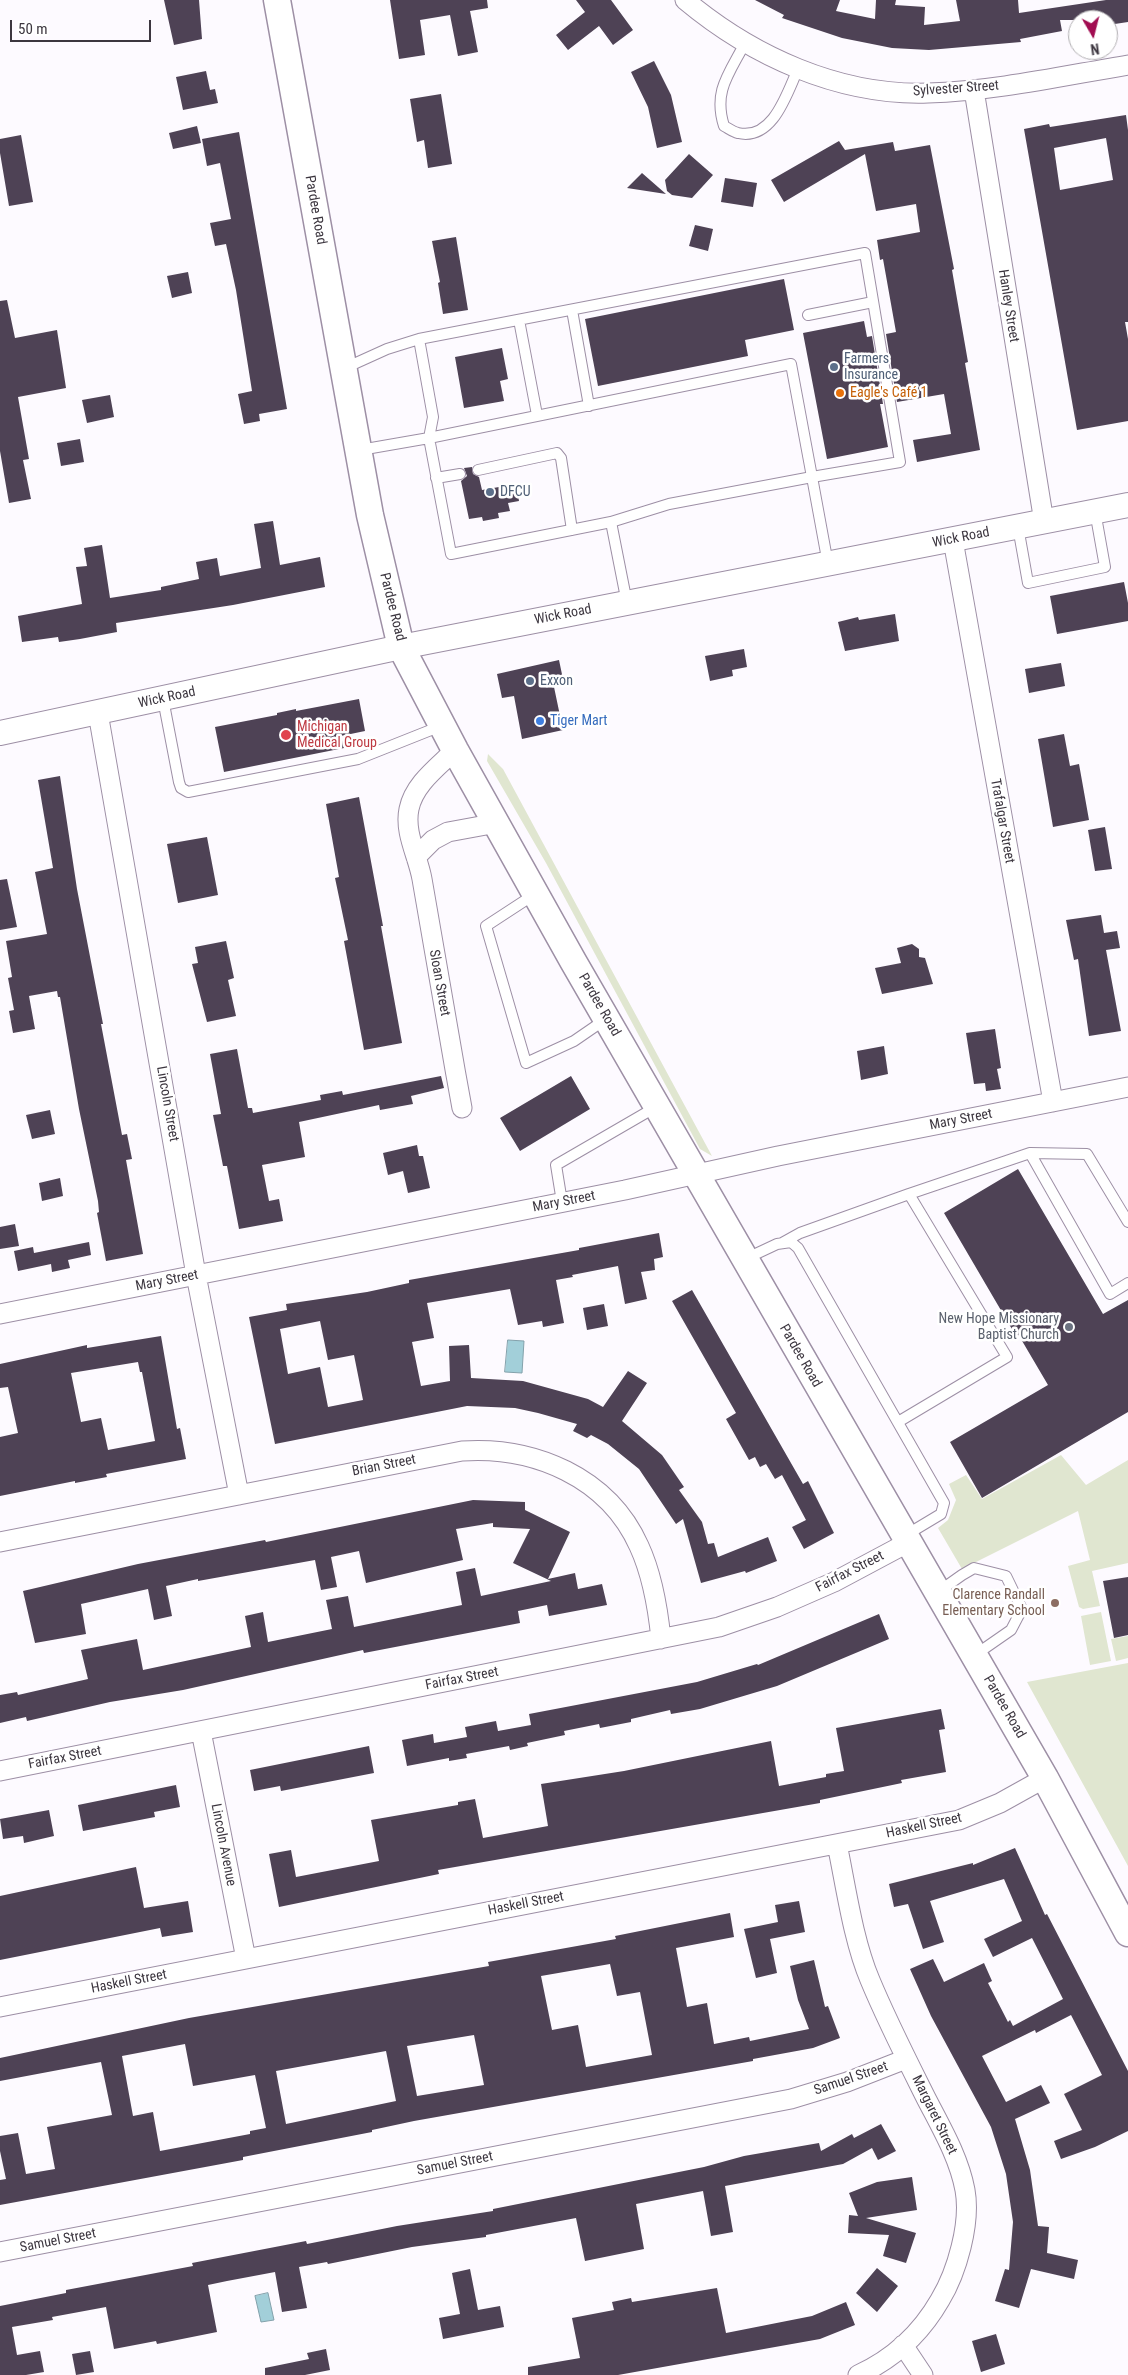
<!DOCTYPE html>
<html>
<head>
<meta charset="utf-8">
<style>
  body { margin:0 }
  #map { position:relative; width:1128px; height:2375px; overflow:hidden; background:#fdfaff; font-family:"Roboto Condensed",sans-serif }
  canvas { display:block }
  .north { position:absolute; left:1068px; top:10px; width:50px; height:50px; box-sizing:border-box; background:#fff; border:1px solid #b1afb2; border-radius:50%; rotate:172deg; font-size:14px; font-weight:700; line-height:20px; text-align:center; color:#3c363f }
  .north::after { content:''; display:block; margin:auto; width:18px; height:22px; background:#a10d51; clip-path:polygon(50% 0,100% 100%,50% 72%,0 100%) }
  .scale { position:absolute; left:10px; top:20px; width:141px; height:22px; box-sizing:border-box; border:2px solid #3c363f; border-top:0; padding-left:6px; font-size:15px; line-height:18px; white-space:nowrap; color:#3c363f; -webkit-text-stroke:4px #fff; paint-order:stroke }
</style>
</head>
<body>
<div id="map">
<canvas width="1128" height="2375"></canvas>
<div class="north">N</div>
<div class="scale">50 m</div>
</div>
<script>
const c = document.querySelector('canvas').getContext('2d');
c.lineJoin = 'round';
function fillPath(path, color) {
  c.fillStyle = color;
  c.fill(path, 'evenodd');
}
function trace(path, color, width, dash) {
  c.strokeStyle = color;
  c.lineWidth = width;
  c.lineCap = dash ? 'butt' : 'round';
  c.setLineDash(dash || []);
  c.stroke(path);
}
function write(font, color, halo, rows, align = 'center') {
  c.font = font + ' "Roboto Condensed",sans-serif';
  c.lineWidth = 5;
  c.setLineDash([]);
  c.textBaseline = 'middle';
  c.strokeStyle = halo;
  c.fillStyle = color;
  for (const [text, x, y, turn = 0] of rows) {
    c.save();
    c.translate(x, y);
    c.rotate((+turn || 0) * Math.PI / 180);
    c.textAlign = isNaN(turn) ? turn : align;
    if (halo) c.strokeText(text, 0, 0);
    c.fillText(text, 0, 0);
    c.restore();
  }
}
const green = new Path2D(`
  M488,754L503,769L712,1156L700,1149L546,863L487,761Z
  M1061,1455L1086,1485L1128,1460V1563L1092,1571L1100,1606L1083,1609L1079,1607L1068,1566L1090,1560L1078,1511L962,1569L938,1528L948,1520L956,1500L949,1484L966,1475L982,1499Z
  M1101,1612L1111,1661L1090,1665L1081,1616Z
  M1128,1636V1658L1116,1661L1111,1639Z
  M1128,1663V1866L1027,1682Z`);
const water = new Path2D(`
  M508,1340L524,1341L522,1373L505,1372Z
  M268,2293L274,2320L261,2322L255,2296Z`);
const building = new Path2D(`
  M164,0H199L202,39L174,45Z
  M390,0H487L488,8L470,11L478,52L458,56L450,15L420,20L425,55L399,59Z
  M576,0H611L633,30L613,45L599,26L568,50L556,35L585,12Z
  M755,0H840L836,11L875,19L876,0H896L895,5L925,7L924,25L960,21L956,0H1018L1019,13L1106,0H1128V22L1108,25V20H1060L1062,31L1020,39L1021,42L929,50L892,48L842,38L782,18L784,15Z
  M654,61L671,95L682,142L657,148L648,107L631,72Z
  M206,71L210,90L215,89L218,103L183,110L176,77Z
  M441,94L452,164L428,168L424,140L417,142L410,99Z
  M1126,115L1128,130V322H1125L1128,339V421L1077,430L1024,129L1049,124L1050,127ZM1106,138L1113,180L1060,190L1054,148Z
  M197,126L201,143L173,149L169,133Z
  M239,132L287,409L259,414L260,421L244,424L238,394L252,391L236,290L226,244L215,246L210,223L231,219L220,163L207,166L202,139Z
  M21,135L33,202L9,206L0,153V139Z
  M839,141L845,150L893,142L895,151L930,145L954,269L952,270L968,362L965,363L980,450L917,462L913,440L951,434L944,394L897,402L886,334L896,332L883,259L880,260L877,240L920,232L916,204L876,211L865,154L784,202L771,180Z
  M689,154L713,175L692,198L672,195L667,191L665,180Z
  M642,173L666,194L627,188Z
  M725,178L757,183L753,207L721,202Z
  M695,225L713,229L708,251L689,246Z
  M456,237L468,310L443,314L438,283L440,282L432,241Z
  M188,272L192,293L172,298L167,276Z
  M784,279L794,330L745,340L748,356L598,386L585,319Z
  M7,300L15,338L57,330L66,388L18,397L29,459L23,460L31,499L9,503L0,451V301Z
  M864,321L867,337L872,336L883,404H880L888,447L827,459L803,333Z
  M502,348L508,379L500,381L504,401L464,408L455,357Z
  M110,395L114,417L87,423L82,400Z
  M80,439L84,462L61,466L57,443Z
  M472,467L473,474L479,477L482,490L516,484L519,501L508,503L510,511L498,513L499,518L483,521L482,517L469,519L461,481L467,476L464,468Z
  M273,521L280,565L320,557L325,587L233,605L116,623L117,632L80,639L59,642L58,637L22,642L18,616L82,604L76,567L87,566L84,548L102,545L110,598L161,590V587L199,579L196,562L217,558L220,576L261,568L254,524Z
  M1124,582L1128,603V621L1057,634L1050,596Z
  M895,614L899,641L845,651L838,622L858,617L859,620Z
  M744,649L747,667L732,670L733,676L710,681L705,656Z
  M559,660L564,684L554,687L563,730L522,739L514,696L502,698L497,674Z
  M1061,663L1065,686L1029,693L1025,669Z
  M359,699L365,731L341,736L344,748L224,772L215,727L277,715V713L296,709V711Z
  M1064,734L1070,766L1079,764L1089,820L1053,827L1038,739Z
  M60,776L77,889L103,1024H101L122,1135L127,1134L132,1159L126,1160L143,1254L106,1261L97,1213L99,1212L98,1201L79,1109L60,997H58L57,991L29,996L35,1029L13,1033L9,1011L14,1010L8,978L12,977L6,941L47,934L35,872L53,868L38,780Z
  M359,797L383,926H381L402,1043L364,1050L344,941L348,940L335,878L339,877L326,804Z
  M1105,827L1112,869L1095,871L1088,830Z
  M207,837L218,895L178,903L167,844Z
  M7,879L17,927L0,930V880Z
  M1101,915L1104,933L1117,931L1120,948L1106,950L1121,1031L1089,1036L1078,959L1074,960L1066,920Z
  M226,941L234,978L228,980L236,1016L207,1022L192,964L198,963L195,947Z
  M912,944L919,949V957L925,958L933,984L882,994L875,968L901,963L897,948Z
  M995,1029L1001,1068L997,1069L1001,1089L986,1091L985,1083L974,1084L966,1033Z
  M884,1046L888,1074L861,1080L857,1051Z
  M237,1049L248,1108H252L253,1113L321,1100L320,1095L342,1091L343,1095L441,1076L444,1088L411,1096L413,1104L380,1110L379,1105L299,1122L305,1157L262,1165L269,1201L279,1199L283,1221L239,1229L227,1166H223L213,1115L221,1114L210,1054Z
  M571,1076L590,1109L520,1151L500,1118Z
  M50,1110L55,1134L32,1139L26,1115Z
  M417,1145L419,1156H423L430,1188L408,1193L403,1171L388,1175L383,1153Z
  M1018,1169L1103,1314L1128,1300V1412L982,1498L950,1442L1048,1385L1018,1334L1016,1336L944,1213Z
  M60,1178L63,1196L42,1201L39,1183Z
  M15,1224L19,1246L0,1249V1227Z
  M659,1233L663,1257L654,1259L655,1270L641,1272L647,1299L625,1304L618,1266L572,1275L573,1277L556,1280L564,1323L543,1327L542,1321L518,1325L510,1289L427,1303L434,1338L412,1342L421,1386L450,1381L449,1346L469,1345L471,1378L523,1381L588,1399L603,1407L628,1371L647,1383L622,1421L662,1455L684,1487L679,1490L702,1522L708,1544L714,1543L718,1557L768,1537L777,1561L746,1573L745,1571L701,1583L683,1519L676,1524L639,1469L608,1444L591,1435L587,1438L573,1431L577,1424L538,1413L515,1408L467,1406L275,1444L249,1317L287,1310L286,1304L367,1292L409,1283V1280L579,1250V1248ZM320,1321L328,1360L354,1355L363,1400L328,1407L320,1367L288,1374L280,1329Z
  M89,1242L91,1255L68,1260L70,1268L52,1272L51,1264L18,1271L14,1251L33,1247L34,1253Z
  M692,1290L803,1484L808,1481L834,1533L804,1549L792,1527L806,1520L782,1475L775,1479L766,1464L760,1467L755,1457L749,1460L726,1419L736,1413L672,1301Z
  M604,1304L608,1326L587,1330L583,1308Z
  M161,1336L177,1429L180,1428L186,1459L106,1474L107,1477L75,1483V1481L0,1496V1437L18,1433L8,1387L0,1388V1364L87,1345V1348ZM138,1362L140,1372H142L155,1441L108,1450L101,1418L81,1422L71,1373Z
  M473,1500L525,1502V1510L570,1532L548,1579L575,1573L578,1589L602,1584L607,1605L549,1616L547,1605L518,1611L520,1623L364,1653L363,1650L183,1690L110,1702L27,1721L26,1717L0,1723V1695L17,1692L18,1695L88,1679L81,1650L137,1639L143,1670L251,1647L245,1616L263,1612L268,1642L332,1629L326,1600L348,1596L354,1627L462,1605L456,1572L475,1568L481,1596L551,1581L513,1563L530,1529L493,1527V1523L456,1529L463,1560L366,1583L359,1551L331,1557L337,1587L321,1590L315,1560L198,1581V1579L166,1586L172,1616L154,1620L148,1589L81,1604L86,1634L35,1643L23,1591L138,1564L265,1540L266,1542Z
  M1128,1577V1635L1114,1638L1103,1581Z
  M879,1614L889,1639L777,1686L700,1709L671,1714L670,1710L631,1719V1722L600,1728L599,1724L564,1731L565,1735L527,1743L528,1746L510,1750L509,1746L466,1754L467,1758L449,1761V1758L407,1766L402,1740L433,1734L434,1743L467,1737L465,1727L496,1721L498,1731L531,1725L529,1714L697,1682L757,1664L758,1665Z
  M941,1709L945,1729L939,1730L946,1772L901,1780L902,1783L820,1800V1803L438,1870L439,1874L279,1907L269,1854L291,1850L296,1877L379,1861L371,1820L458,1805V1802L475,1799L483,1838L548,1826L541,1784L624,1771L771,1741L779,1786L826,1777V1774L844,1771L836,1728Z
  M369,1746L374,1773L281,1791L280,1786L254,1791L250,1770Z
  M176,1785L180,1807L154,1812L155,1817L83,1831L78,1805Z
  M49,1810L54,1836L24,1843L23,1836L3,1839L0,1819Z
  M1015,1848L1045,1915L1047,1914L1128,2071V2131L1095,2147L1061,2159L1054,2141L1082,2130L1064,2094L1102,2075L1071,2015L1036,2033L1035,2030L982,2056L1006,2102L1041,2085L1050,2103L1015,2119L1030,2170L1038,2226L1049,2227L1047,2253L1078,2260L1074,2279L1031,2269L1019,2308L995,2301L1005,2269L1009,2270L1013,2222L1006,2174L991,2127L931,2016L910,1969L933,1959L944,1982L984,1963L992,1981L988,1983L1008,2022L1010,2020L1013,2026L1063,1999L1032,1938L993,1957L984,1939L1022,1921L1004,1879L930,1901L944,1942L923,1949L908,1904L894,1907L889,1884L973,1863V1865Z
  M136,1867L144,1908L188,1901L193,1932L162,1937L160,1928L0,1960V1896Z
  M799,1901L805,1932L770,1939L777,1973L756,1978L744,1929L778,1922L775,1905Z
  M730,1913L734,1937L676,1948L687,2007L707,2003L714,2044L749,2037L750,2041L809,2029L798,2000L790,1966L814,1960L825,2007L828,2006L840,2038L813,2048L753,2059V2061L414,2121L372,2130V2132L243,2157V2160L0,2205V2180L6,2179L0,2151V2136L18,2133L26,2174L55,2169L47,2127L112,2115L101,2062L0,2081V2058L189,2018L489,1966L488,1962L616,1939L615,1936ZM610,1964L617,1996L640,1992L652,2055L586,2067L578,2025L552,2030L541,1976ZM474,2035L484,2085L417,2096L407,2046ZM185,2044L193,2086L255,2075L266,2128L250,2131V2134L160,2151L153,2112L133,2116L122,2056ZM386,2051L396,2101L286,2124L276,2071Z
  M881,2124L896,2151L878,2160L872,2148L843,2164L725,2186L733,2232L711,2236L703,2191L636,2204L644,2249L585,2261L576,2218L486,2235V2237L412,2247L328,2264L327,2262L299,2267L307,2308L282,2312L275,2272L227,2281L208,2285L217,2332L157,2344L156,2341L114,2349L106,2307L52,2317L53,2320L12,2327L17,2355L40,2351L44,2372L26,2375H0V2306L66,2293V2290L193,2266L192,2263L275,2247L306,2241L307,2244L397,2226L493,2211V2209L704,2167L744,2156L819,2143L821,2151L852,2134L854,2138Z
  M912,2177L917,2210L866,2218L916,2233L906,2263L883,2256L889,2235L848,2233L849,2215L858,2216L849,2193L877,2182Z
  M877,2268L898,2286L877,2312L856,2293Z
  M470,2269L478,2310L500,2306L504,2327L443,2339L439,2318L460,2314L452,2273Z
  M717,2288L726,2333L812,2316L846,2302L855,2325L820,2339L618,2375H528V2367L580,2358L572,2318L614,2310L612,2302L631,2298L632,2302Z
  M996,2334L1005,2364L981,2372L972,2341Z
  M326,2349L330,2370L305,2375H265V2368L309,2359L307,2353Z
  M90,2351L94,2372L76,2375L72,2354Z`);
const service = new Path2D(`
  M745,43C729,74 713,91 724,126C728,128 733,132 738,133C773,141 787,93 798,69
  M572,310L589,406
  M808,315L873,302
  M519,320L537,415
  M419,339L433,417L429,438L791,364L812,477L669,504L611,522
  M345,368L387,349L419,339L865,253L900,462L812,477L828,564
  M360,450L429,438L451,554L611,522L627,603
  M478,470L557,453L561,458L572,530
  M436,478L460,474
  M1018,527L1028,583L1105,567L1095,511
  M163,699L179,782L181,788L188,792L358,759L441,726
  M535,894L486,926L526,1063L574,1041L606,1019
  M1030,1153L1110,1294L1128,1283
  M909,1194L1030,1153L1087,1154L1128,1222
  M562,1202L556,1165L656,1107
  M782,1243L800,1233L909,1194L1007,1357L898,1422
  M745,1259L777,1244L791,1242L798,1248L944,1503L941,1514L906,1535
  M938,1592L962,1575L974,1568L1006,1576L1022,1609L1011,1630L975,1655`);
const minor = new Path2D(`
  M685,0C752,56 839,96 928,93C995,91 1062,76 1128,65
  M974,90L1044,522
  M953,540L1053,1102
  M98,713L196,1275L239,1495
  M455,750C438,767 414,784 409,809C404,833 418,856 422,879C435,956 448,1032 462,1108
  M416,857L433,840L448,832L497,823
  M0,1314L625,1190L778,1156L1128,1087
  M0,1542L462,1451C534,1446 608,1477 639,1546C652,1574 658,1609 661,1639
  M201,1731L246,1959
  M0,1771L719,1627L777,1607L834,1582L909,1542
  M837,1844C846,1887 853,1940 870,1980C887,2021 907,2060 927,2100C942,2129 959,2158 965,2190C971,2223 957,2272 940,2300C921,2333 893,2359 858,2375
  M0,2007L959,1820L1000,1803L1045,1778
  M0,2252L791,2099L847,2082L906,2059
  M903,2345L923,2375`);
const tertiary = new Path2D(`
  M0,733L401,647L1128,505`);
const secondary = new Path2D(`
  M277,0L370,515L401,647L455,750L573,961L1045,1778L1128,1933`);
const markers = [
  [834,367,5,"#5c6f8a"],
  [840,393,5,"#e8710a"],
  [490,492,5,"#5c6f8a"],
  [530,681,5,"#5c6f8a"],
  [540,721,5,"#3f7fe0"],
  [286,735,6,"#e0444e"],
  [1069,1327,5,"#6b7280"],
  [1055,1603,5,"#8d6e63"]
];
const streetNames = [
  ["Sylvester Street",956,89,-4],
  ["Pardee Road",315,210,80],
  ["Hanley Street",1008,306,81],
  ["Wick Road",961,538,-11],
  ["Pardee Road",392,607,76],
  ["Wick Road",563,615,-11],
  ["Wick Road",167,698,-12],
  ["Trafalgar Street",1002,821,80],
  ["Sloan Street",439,983,80],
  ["Pardee Road",599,1005,60],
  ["Lincoln Street",167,1104,80],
  ["Mary Street",961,1120,-11],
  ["Mary Street",564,1202,-11],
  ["Mary Street",167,1281,-11],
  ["Pardee Road",800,1356,60],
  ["Brian Street",384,1466,-11],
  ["Fairfax Street",850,1572,-27],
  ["Fairfax Street",462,1679,-11],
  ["Pardee Road",1004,1707,60],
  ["Fairfax Street",65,1758,-11],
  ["Haskell Street",924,1826,-12],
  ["Lincoln Avenue",223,1845,79],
  ["Haskell Street",526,1904,-11],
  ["Haskell Street",129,1982,-11],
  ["Samuel Street",851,2079,-19],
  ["Margaret Street",934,2115,64],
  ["Samuel Street",455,2164,-11],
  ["Samuel Street",58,2241,-11]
];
const serviceNames = [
  ["Farmers",844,359],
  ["Insurance",844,375],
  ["DFCU",500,492],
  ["Exxon",540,681]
];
const foodNames = [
  ["Eagle's Café 1",850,393]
];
const shopNames = [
  ["Tiger Mart",550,721]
];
const healthNames = [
  ["Michigan",297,727],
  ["Medical Group",297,743]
];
const worshipNames = [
  ["New Hope Missionary",1059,1319],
  ["Baptist Church",1059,1335]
];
const educationNames = [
  ["Clarence Randall",1045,1595],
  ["Elementary School",1045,1611]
];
fillPath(green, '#e0e6d0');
fillPath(water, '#a2cfd9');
trace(water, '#83a1ab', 1);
fillPath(building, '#4e4255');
trace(service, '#9d8fa5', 12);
trace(minor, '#9d8fa5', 21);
trace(tertiary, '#9d8fa5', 26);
trace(secondary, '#9d8fa5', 29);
trace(service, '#fff', 10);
trace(minor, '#fff', 19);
trace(tertiary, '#fff', 24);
trace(secondary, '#fff', 26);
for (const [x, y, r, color] of markers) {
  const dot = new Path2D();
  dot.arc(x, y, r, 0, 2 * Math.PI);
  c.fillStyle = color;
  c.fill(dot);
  trace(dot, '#fff', 2);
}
write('14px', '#3c363f', '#fff', streetNames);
write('14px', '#4e5e75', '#fff', serviceNames, 'left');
write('14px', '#c56008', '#fff', foodNames, 'left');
write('14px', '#366cbe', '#fff', shopNames, 'left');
write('14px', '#be3a42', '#fff', healthNames, 'left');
write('14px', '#5b616d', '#fff', worshipNames, 'right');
write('14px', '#785e54', '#fff', educationNames, 'right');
</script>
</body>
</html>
